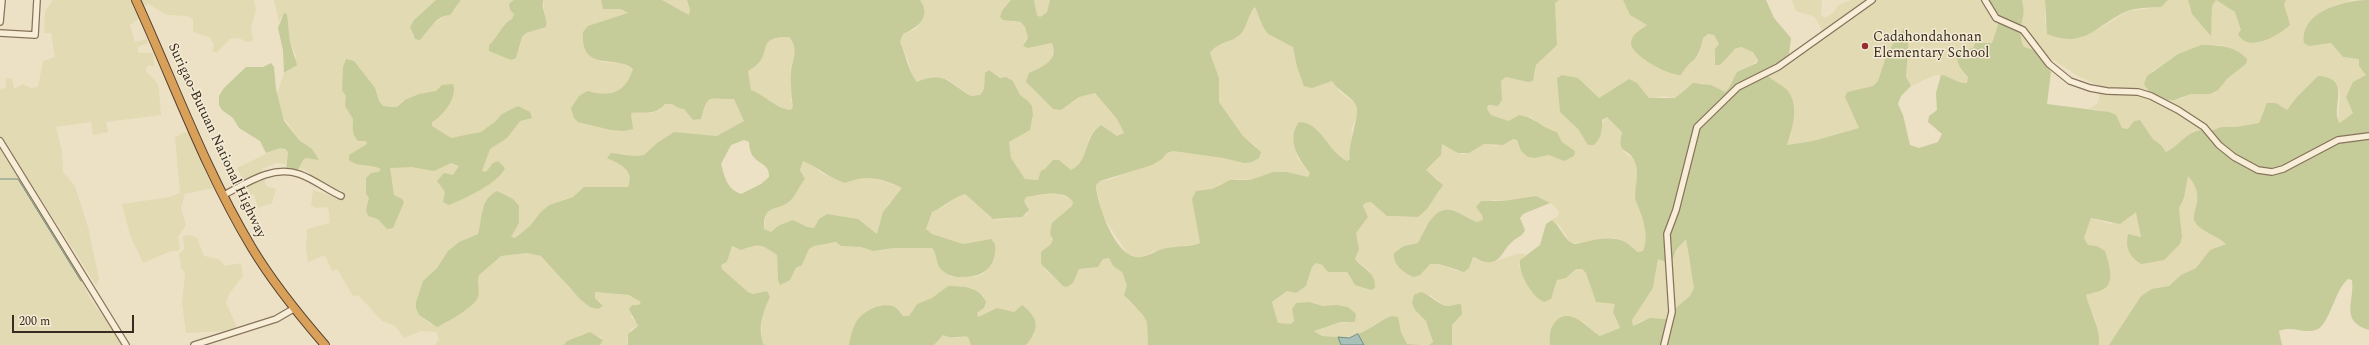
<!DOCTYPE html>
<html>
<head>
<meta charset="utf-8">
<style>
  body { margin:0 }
  #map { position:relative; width:2369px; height:345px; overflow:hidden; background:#ede1c5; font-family:Spectral,serif }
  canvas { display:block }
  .scale { position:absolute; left:12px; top:315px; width:122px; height:18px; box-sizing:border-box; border:2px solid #382b1f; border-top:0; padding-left:5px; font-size:12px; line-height:14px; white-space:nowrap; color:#382b1f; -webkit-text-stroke:3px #f4ebd5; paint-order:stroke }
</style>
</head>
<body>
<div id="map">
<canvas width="2369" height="345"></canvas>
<div class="scale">200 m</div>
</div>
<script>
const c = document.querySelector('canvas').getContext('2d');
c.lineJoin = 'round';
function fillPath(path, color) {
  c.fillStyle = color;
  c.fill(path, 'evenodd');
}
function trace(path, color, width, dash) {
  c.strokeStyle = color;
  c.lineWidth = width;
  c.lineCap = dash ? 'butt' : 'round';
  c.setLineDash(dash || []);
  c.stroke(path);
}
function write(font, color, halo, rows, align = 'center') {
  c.font = font + ' Spectral,serif';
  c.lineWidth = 3;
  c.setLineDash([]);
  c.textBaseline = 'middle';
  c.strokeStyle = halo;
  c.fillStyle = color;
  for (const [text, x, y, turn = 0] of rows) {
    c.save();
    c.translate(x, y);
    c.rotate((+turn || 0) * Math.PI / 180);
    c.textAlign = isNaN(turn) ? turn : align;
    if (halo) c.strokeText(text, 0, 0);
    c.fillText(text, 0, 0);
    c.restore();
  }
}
const farmland = new Path2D(`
  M53,0H254L256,10L251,28L253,40L248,42L238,38L230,39L216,53L212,51L214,45L209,37L193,32V19L187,16L167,15L148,4L141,8L144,15L130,25L135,42L147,39L148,43L138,47V53H153L154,66L149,65L146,68V71L157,83L159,89L161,115L106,122L108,132L93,135L91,122L56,127L62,151L63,172L75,186L88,227L99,279L96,285L0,135V89L6,88V79L12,78L14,89L23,84L31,88L38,87L43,61L55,57L51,33H44L45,11Z
  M274,0H436L414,20L410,27L413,37L424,36L432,25L455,9L461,0H514V14L512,19L503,25L497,38L516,58L522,37L526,33L546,27L543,0H601L603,9H621L628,13L620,16L601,62L620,63L633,69L631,77L620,91L603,95L587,91L579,96L576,102L600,126L611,130L632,120L631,113L642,111L651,113L660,110L665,104H672L678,108L684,109L693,120L701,119L703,106L707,100L714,98L734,99L744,117V121L741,124L717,136L674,132L657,143L644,155L635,156L621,153L615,162L624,166L629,173L630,181L628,187L597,188L549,205L530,226L515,238L511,237L516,227L482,207V222L478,234L459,242L448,251L437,268L423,281L416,302L419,315L431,324L446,323L466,310L478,291L479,275L483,270L501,256L527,253L541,256L546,259L568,287L590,307L600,301L595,298L594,292L629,295L642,302L631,316L638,326L631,329L627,339L628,345H600L603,340L602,337L583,334L564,345H435L439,339L436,332L421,331L404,338L395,326L382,321L358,295L353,296L337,269L332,271L325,255L308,262L306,250L307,229L330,223L328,207L316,208L311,205L313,190L340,199L344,192L319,182L307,171L299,168L303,160L306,158L319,159L300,141L283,117L277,94L284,73L289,71L296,56L290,42L287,14L281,17L279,22Z
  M662,0H687L690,10L689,15Z
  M920,0H1011L1001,14L1012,22H1022L1025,27L1028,38L1024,42L1028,48L1053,43L1054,47L1051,60L1046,65L1029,73L1031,88L1053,109L1061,110L1079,97L1095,93L1117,119L1124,133L1117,136L1101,125L1094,130L1089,138L1085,155L1076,167L1071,170L1059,160H1053L1038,180L1025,179L1011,158L1008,142L1021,135L1032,123L1033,115L1032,106L1027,100L1020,95L1013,81L1006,77L1000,78L989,70L984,82L985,89L980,95L971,96L949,80L933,76L917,82L912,76L908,60L900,42L903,34L916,29L919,24L923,5Z
  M1034,0H1050L1047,12L1040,17L1037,15Z
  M1559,0H1623L1630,15L1647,25L1642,29L1647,61L1675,75L1700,53L1703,38L1708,34L1714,35L1719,44L1714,61L1741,47L1753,52L1758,60L1734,78L1729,88L1725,92L1702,83L1687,87L1675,98L1663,96L1655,98H1649L1629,79L1599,98L1578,78L1558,87L1561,101L1559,107L1586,139L1607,117L1622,132L1621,138L1623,151L1635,161L1638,181L1635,198L1645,227L1646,245L1643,251L1638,252L1615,238L1571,243L1560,226L1552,220L1558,216L1559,211L1550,203L1536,196L1503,201L1493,200L1479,211L1482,215L1483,220L1477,222L1461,214L1439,213L1425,227L1418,243L1404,246L1397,265L1406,273L1430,264H1439L1457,271L1469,268L1472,257L1481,261L1493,262L1517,254H1526L1520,260L1519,266L1531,292L1554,291L1557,280L1571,274L1576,269H1582L1586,273L1596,302L1615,304V318L1620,328L1600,336L1582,321L1549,341L1550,345H1452V325L1462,314L1451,307L1442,304L1430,295L1415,310L1426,321L1433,342L1429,345L1407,344L1401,332L1397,317L1392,316L1373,325L1368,331L1349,338L1322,336L1314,330L1340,322L1347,323L1336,305L1323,306L1309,302L1296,304L1292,309L1294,321L1292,325L1278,323L1272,302L1287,291L1296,293L1306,286L1312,267L1316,263L1336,272H1347L1351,280L1359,286L1371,290L1370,271L1355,259L1357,256L1356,233L1368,217L1363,206L1365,203L1371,202L1382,211L1396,217H1418L1440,191L1439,180L1426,170L1441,155L1442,144L1462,154L1469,153L1484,144L1496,146L1513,139L1517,140L1521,151L1535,158L1549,155L1556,157L1575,151L1562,142L1557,132L1547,130L1532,118L1519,115L1509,121L1491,115L1487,109L1488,105L1494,106L1501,88L1500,82L1506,77L1528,82L1535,75L1536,65L1557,45L1555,3Z
  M1792,0H1822L1821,13L1823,17H1827L1834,12L1838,5L1851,0H1983L1998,17V25L1992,43H1975L1973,48L1957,51L1968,77L1967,83H1960L1947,76L1935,75L1911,86L1906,77L1909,36L1904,28L1887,53L1878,81L1873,86L1847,92L1845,97L1859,128L1813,141L1787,145L1791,135L1794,108L1785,89L1768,76L1772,68L1789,54L1795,53L1819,37L1822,30L1815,17L1796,11Z
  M2022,0H2045V23L2080,38L2102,27L2128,11L2160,7L2168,0H2188L2192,14L2211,35L2212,6L2216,0L2235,12L2246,42L2254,43L2261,42L2285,29L2284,4L2286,0H2353L2335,5L2317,15L2306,29L2309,46L2331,43L2343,57L2359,58L2366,75L2353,82L2346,97L2354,113L2340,123L2338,120L2340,93L2337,85L2331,80H2314L2296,98L2287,110L2276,103L2264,110L2259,123L2236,127H2222L2207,132L2194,130L2172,150L2166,152L2161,145L2153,139L2140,120L2134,121L2128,129L2122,128L2118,121L2101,110L2088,109L2097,104L2099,99V90L2095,84L2078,76L2048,57L2042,55L2037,51L2024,47L2019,31L2024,6ZM2201,45H2220L2238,52L2246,64L2210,94H2191L2180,99L2151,72L2178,54Z
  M1255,7L1263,27L1268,34L1293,47L1297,67L1322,84L1332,80L1340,92L1357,105L1358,113L1352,128L1350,159L1347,161L1341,158L1323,138L1293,137L1298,159L1310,173L1308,177L1287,172H1273L1250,180L1240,179L1220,184L1212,189L1197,226L1200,243L1152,252L1143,257H1136L1128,254L1102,215L1096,185L1100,181L1109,180L1162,159L1167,153L1173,151L1223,158L1244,163L1257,147L1243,136L1219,102V78L1210,53L1213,48L1238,37L1246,23L1250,12Z
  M781,37H789L794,43L795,52L790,72L793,93L791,101L793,106L791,110H786L766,100L759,93L751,90L748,71L762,57L764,47L768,41Z
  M190,132L213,188L185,194L181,208L186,225L178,237L180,248L178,251H171L143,263L130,235L122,204L170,197L180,193L175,138L182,133Z
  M0,145L83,282L89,297L124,345H0Z
  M280,147L288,152L286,164L276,163L262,169L266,186L276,189L272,203L258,208L254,194L251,195L237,168Z
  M803,161L814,165L821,173L845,183L860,177H873L902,188L899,195L888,204L877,234L858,219L827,214L819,219L814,228L778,226L771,233L764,229L766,214L770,209L791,200L805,179L800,170Z
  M2188,176L2195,183L2199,200L2193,217L2202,228L2226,244L2210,250L2196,268L2181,275L2169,286L2141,296L2109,345H2099L2095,318L2088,306L2086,294L2103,290L2097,246L2088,245L2084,238L2091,218L2111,224L2136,211L2141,237L2133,235L2126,242L2182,236L2179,208L2184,198Z
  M1057,193L1071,199L1074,202L1051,244L1045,248V270L1063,286L1073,283L1079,269L1092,268L1101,263L1103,259L1109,258L1113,266L1122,272L1127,287V300L1143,314L1147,322L1148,345H1026L1035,334L1022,305L1014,312L997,308L977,317V313L984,308V296L974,289L958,286H948L932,298L917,304L909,316H903L897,308L879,306L855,323L849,345H764L761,339L763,310L770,297L766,291L753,294L748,292L722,269L721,265L727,262L732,246L741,250L758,244L763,245L777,255L778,280H790L796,268L802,265L809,249L814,246L836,242L841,246L861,247L873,251L894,248H932L943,272L951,277H975L983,274L991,263L983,240L963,244L932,234L926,229L932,212L945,206L957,196L965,194L989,216L997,220L1022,217L1027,214L1028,206L1024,201L1026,197Z
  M189,235L197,238L204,256L219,259L225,266L241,263L243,276L229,294L226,303L237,327L226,331L186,333L182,303L185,273L181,268L179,254L184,249L183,236Z
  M1686,239L1689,261L1695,280L1694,288L1690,296L1670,319L1658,318L1641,321L1633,326L1632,320L1653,288L1658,259L1671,263L1676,250Z
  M943,335L958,338L963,336L968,337L971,345H934Z`);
const green = new Path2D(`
  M436,0H461L450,15C436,15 429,31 420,40L415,39L410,27L414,20Z
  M514,0H543C541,10 548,18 546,27L526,33L522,37L516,58L511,60L489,51V45C499,37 501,24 512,19L514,14L510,10L509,4Z
  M601,0H662L689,15L690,10L687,0H920C932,17 917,28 903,34L900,42C906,55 908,71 917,82C945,70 948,83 971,96L980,95L984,89L985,73L989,70L1000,78L1006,77L1013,81L1020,95L1027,100L1032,106L1033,115L1030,130L1009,142L1011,158L1025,179L1038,180L1041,171L1045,169L1053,160H1059L1071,170C1090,161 1083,137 1101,125L1117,136L1124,133L1117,119L1095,93L1079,97L1061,110L1053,109L1026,82L1029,73C1042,67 1059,61 1052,43L1028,48L1023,46L1028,38L1025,27L1021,22L1003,20L1000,17L1002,11L1011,0H1034L1037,15L1040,17L1047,12L1050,0H1559L1555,3L1557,45L1536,65L1533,81L1528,82L1506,77L1501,81L1502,100L1498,106L1488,105L1487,109L1491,115L1509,121L1519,115C1537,118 1541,128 1557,132L1562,142L1575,151L1574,156L1564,161L1549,155L1535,158L1528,157L1521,151L1517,140L1513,139L1503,145L1484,144L1469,153H1458L1442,144L1441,155L1426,170L1443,185L1427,209L1418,217L1387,216L1371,202L1365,203L1363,206L1368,217L1356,233L1359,249L1355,259C1363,269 1376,272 1375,288L1371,290L1355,285L1347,272H1328L1322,265L1316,263L1312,267L1306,286L1296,293L1287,291L1272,302L1278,323L1291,324L1294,321L1292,309L1296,303L1309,302L1323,306L1336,305L1348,307L1356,314L1355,322H1340L1314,331L1322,336L1338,337L1341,345H1148L1147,322L1143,315L1124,295L1127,286L1122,272L1113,266L1109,258L1103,259L1098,267L1079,269L1073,283L1067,287L1063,286L1041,264V252L1051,244L1053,239L1050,234L1052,223L1072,206L1073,202C1064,188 1040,195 1026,197L1024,201L1029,210L1022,217L993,219L965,194C953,197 944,207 932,212L926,229L932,234L963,244L991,239L995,244C997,266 984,277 964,277C956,277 951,277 944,272C935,266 938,255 932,248H894L873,251L861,247L841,246L836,242L814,246L809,249L802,265L796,268L790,280L780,285L778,280L777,255C761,244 760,243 741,250L732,246L727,262L721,265L722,269L748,292L753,294L767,291L770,297C763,311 757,330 764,345H628V334L638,326L629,309L632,305H639L641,302L629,295L595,292V298L603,306L598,309L590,307L580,299L541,256L527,253L501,256L479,275C477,283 480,291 478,297C475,307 446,323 437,327L419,315L416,308V302L423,281L437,268L448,251L459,242L478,234C483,218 479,200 497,191L513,199L519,206V223L511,237L515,238L530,226L540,213L549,205L573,197L584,187H628C635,170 620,164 607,158L611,153L635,156L644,155L657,143L674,132L717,136L744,121L734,99C709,100 708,91 701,119L693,120L684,109L678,108L672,104H665C655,116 645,111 631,113L633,129L624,131L611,130L578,122L574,118L571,108L579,96L587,91C610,97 625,94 633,69C616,54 580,73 583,32L588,26L628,13L621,9H603ZM1255,7L1263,27L1268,34L1293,47L1297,67L1304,86L1312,88L1332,81C1338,91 1350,95 1356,105C1361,113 1347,145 1350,159L1347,161C1327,151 1322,123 1299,122C1286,140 1298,158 1310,173L1308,177L1287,172H1273L1250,180H1230L1212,189L1196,191L1192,199L1200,243C1190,247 1178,246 1167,248C1158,249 1145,259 1136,257C1114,254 1097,204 1096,185L1100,181L1152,165L1162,159L1167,153L1173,151L1223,158L1244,163L1252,162L1259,158L1261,152L1243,136L1219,102V78L1210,53C1216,43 1228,43 1237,37C1247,31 1247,15 1255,7ZM781,37H789C799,48 793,58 791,71C790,75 792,102 793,106L791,110C776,109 765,95 751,90L748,71C753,68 759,64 762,58C768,45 762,41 781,37ZM744,140L749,142C749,146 750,151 752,155C758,164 770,164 769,177L761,184L741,194C727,189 725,178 721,164L731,145ZM803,161C818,167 829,178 845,183C867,174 881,178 902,188L883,212L877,234L858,219L827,214L819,219L814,228L807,227L793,220L778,226L771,232L764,229C763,202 777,213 791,200C795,196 800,185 805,179L800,170Z
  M1623,0H1766L1774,18L1791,38L1789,54L1772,68L1768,76C1774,81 1780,84 1786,89C1800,103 1793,128 1787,145L1813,141L1859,128L1845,97L1847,92L1873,86L1878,81L1887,53L1904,28L1909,36L1906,77L1911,86L1901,96L1898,104L1903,115L1910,145L1919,148L1938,142L1942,134L1928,122L1929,116L1937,110L1936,93L1941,75C1951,76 1957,84 1967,83L1968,77C1960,68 1956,63 1957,51L1973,48L1975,43H1992L1998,25V18L1987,9L1983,0H2022C2028,18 2015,26 2024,47L2037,51L2051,72L2047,104L2109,112L2116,115L2122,128L2128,129L2134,121L2140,120L2153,139L2161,145L2166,152C2179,147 2192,124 2207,132L2222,127H2236L2259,123L2267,103H2276L2287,110L2296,98L2318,76C2354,78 2329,109 2340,123L2353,113L2346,97L2353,82L2366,75L2359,66V59L2343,57L2331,43L2309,46L2304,43C2300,11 2345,0 2369,0V330C2339,321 2355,301 2352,280L2348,279C2335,290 2330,322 2318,329C2305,335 2292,325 2279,331L2282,345H2109L2141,296L2152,289L2169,286L2181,275L2196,268L2210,250L2226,244C2218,236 2200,231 2195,222C2189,213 2208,198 2188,176L2184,198L2179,208L2182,236L2180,244L2164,260L2141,264C2129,256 2125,248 2128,234L2141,237L2136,212L2120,224L2091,218L2084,238L2088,245L2097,246L2105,251C2108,262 2117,283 2102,290C2098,292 2091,293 2086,295C2090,312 2100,326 2099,345H1550C1549,337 1550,327 1556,321C1570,306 1589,329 1600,336L1620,328L1613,312L1615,304L1596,302L1586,273L1582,269H1576L1566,278L1557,280L1551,299L1544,302C1532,297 1518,273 1520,260L1540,245L1546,224L1552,220C1561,227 1565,242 1575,244C1589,241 1609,235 1623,241C1628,243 1633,249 1638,252L1643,251C1649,237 1644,222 1639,209C1638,205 1635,201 1635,197C1635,185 1640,172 1634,160C1627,146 1617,156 1622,132L1607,117L1602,120C1602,130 1602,137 1594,145H1588L1578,129L1560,112L1557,78L1562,75L1578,78L1599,98L1629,79L1637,83L1649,98H1675L1693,83L1711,85L1725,92L1729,88L1737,72L1757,63L1758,60L1753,52L1741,47L1735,49L1720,65H1715V49L1719,44L1714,35L1708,34L1703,38C1698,64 1692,56 1681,75C1670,76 1631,56 1631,43C1632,33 1641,30 1647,25L1630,15ZM1686,239L1694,288L1690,296L1677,307L1670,319L1650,318L1633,326L1632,320L1653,288L1658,259L1671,264L1676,250Z
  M2045,0H2168L2161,7C2147,8 2133,7 2121,14C2093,29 2083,48 2047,34Z
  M2188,0H2286L2284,4L2290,25C2279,35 2248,54 2238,34L2241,30L2235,12L2216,0L2212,6L2211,36L2192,14Z
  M284,13L287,14L290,42L297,65L284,73L283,50L278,28Z
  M2201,45C2218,45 2236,46 2247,59L2246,64L2227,79L2218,90L2210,94H2191L2174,100H2162L2152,96L2144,84L2147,76L2178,54Z
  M346,59L354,61L375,88L379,101L383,106L391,107H397L405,100L419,94L436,91L442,85L453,84C458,97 443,116 432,122V126L451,138L481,132L496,121L502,114L518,106L530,112L532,118L520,121L507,138L490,149L482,171L486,172L493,163L498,161L505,168C499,183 464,199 449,205L443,202L445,192L437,181L444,173L453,175L459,166L451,163L434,171L412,167L390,168L394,195L402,199L404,202L393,228L387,229L378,219L368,216L366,210L369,198L366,194V178L371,173L379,172L381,169C370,163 359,168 349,160V155L367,144L366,141H358C351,132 353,129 353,119L345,106L346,96L342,90L343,67Z
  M271,63L274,67L276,89L284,121L300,141L312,149L319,160L306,158L303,160L297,172L286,170L288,152L285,149L280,148L266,153L260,141L239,128L233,118L222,110L219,105V96L224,88L246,67H263Z
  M1536,196L1550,203L1523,214L1520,218L1525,230C1522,237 1517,237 1512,242C1503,249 1501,264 1487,262C1481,262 1478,258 1473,257L1469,268L1464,272L1439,264H1430L1420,275L1413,277C1403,272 1393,265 1394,253L1404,246L1418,243C1425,230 1434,204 1454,211C1462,214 1469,219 1477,222L1483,220L1482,215L1476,207L1481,201H1503Z
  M948,286C964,286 980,287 986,302L984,308L977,313L978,317L997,308L1014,312L1022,305C1039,318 1040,329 1026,345H971L968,337C959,335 953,340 943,335L934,345H849C850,338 852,330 855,324C860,313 879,302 892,306C897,307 900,312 903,316H909L917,304L932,298Z
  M1421,292C1431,295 1439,306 1448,306C1452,306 1456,304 1461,304L1462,314L1452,325V345H1429L1433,342L1426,321L1415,310L1412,303L1414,295Z
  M1392,316L1398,317L1401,332L1407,344L1423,345H1364L1358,334C1371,330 1379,320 1392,316Z
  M590,332L603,340L600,345H564L567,341Z`);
const water = new Path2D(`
  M1358,334L1364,345H1341L1338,337L1349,338Z`);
const stream = new Path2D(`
  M0,179H18L81,281`);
const minor = new Path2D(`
  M1985,0L1996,18L2023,30L2049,64L2070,81L2090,88L2107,91L2138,92L2151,96L2178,110L2204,127L2219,145L2234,157L2258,170L2272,172L2283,169L2338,140L2369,136
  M0,22L2,0
  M0,33L35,35L37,0
  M0,141L126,345
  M224,195C247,183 272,165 299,174C314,179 327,190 341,196
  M194,345L276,319L295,308
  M1664,345L1672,312L1667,234L1676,210L1697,127L1738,87L1778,67L1872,0`);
const highway = new Path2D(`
  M136,0C174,83 205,170 252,248C273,283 299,315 325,345`);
const markers = [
  [1865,46,4,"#942e2f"]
];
const poiNames = [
  ["Cadahondahonan",1873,38],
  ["Elementary School",1873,54]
];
const streetNames = [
  ["Surigao-Butuan National Highway",216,141,65]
];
fillPath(farmland, '#e2dab3');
fillPath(green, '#c5cb99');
fillPath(water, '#a7c0b9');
trace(water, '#6e8f86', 1);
trace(stream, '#6e8f86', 1);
trace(minor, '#87735c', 8);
trace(highway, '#554130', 10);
trace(minor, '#f8eed8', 5.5);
trace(highway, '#d9a059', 8);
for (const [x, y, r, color] of markers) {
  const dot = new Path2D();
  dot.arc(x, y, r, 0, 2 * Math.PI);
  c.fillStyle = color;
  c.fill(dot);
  trace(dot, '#f4ebd5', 1.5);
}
write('14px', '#382b1f', '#f4ebd5', poiNames, 'left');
write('14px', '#382b1f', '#f4ebd5', streetNames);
</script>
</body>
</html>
